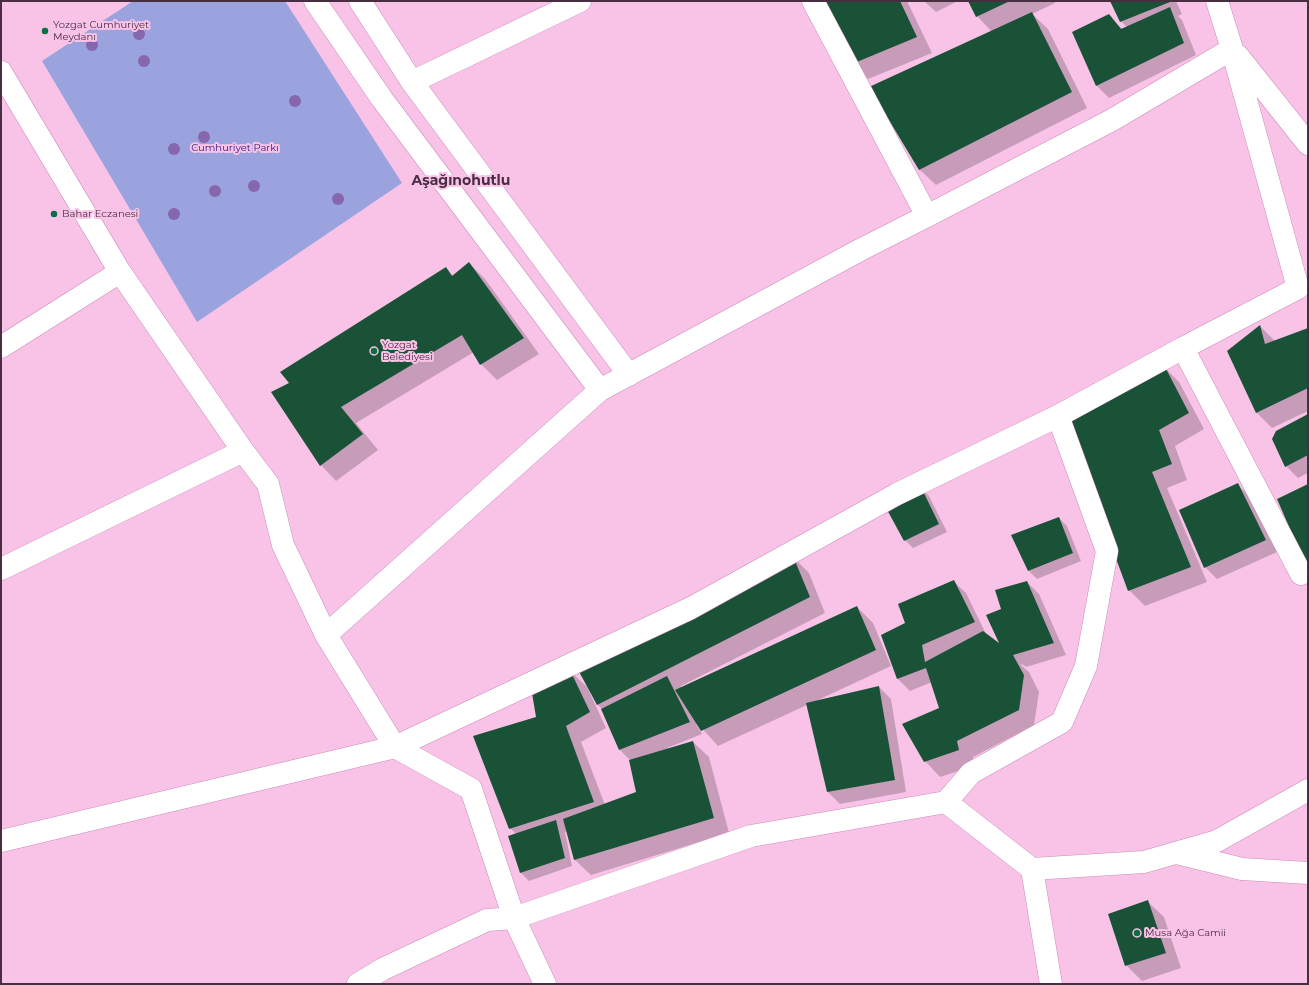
<!DOCTYPE html>
<html>
<head>
<meta charset="utf-8">
<style>
  body { margin:0 }
  #map { position:relative; width:1309px; height:985px; overflow:hidden; background:#f9c3e8; font-family:Montserrat,sans-serif }
  canvas { display:block }
  .frame { position:absolute; inset:0; border:2px solid #492e41; pointer-events:none }
</style>
</head>
<body>
<div id="map">
<canvas width="1309" height="985"></canvas>
<div class="frame"></div>
</div>
<script>
const c = document.querySelector('canvas').getContext('2d');
c.lineJoin = 'round';
function fillPath(path, color) {
  c.fillStyle = color;
  c.fill(path, 'evenodd');
}
function trace(path, color, width, dash) {
  c.strokeStyle = color;
  c.lineWidth = width;
  c.lineCap = dash ? 'butt' : 'round';
  c.setLineDash(dash || []);
  c.stroke(path);
}
function write(font, color, halo, rows, align = 'center') {
  c.font = font + ' Montserrat,sans-serif';
  c.lineWidth = 4;
  c.setLineDash([]);
  c.textBaseline = 'middle';
  c.strokeStyle = halo;
  c.fillStyle = color;
  for (const [text, x, y, turn = 0] of rows) {
    c.save();
    c.translate(x, y);
    c.rotate((+turn || 0) * Math.PI / 180);
    c.textAlign = isNaN(turn) ? turn : align;
    if (halo) c.strokeText(text, 0, 0);
    c.fillText(text, 0, 0);
    c.restore();
  }
}
const green = new Path2D(`
  M133,1H285L402,183L197,322L42,61Z`);
const shadow = new Path2D(`
  M819,1H907L932,53L868,79L853,63Z
  M924,1H958L936,12Z
  M969,1H1055V3L1032,14L1048,29L1087,108L936,185L920,170L871,88L992,32L977,16Z
  M1111,1H1176L1182,14L1178,16L1182,20L1196,55L1109,98L1097,86L1074,32L1109,15L1122,29L1127,27L1121,21Z
  M469,263L485,279L539,354L497,380L481,364L474,352L356,423L378,450L336,481L321,465L290,384L446,268L453,276Z
  M1260,326L1275,341L1308,329V411L1272,428L1256,412Z
  M1163,366L1179,382L1204,429L1175,446L1187,480L1167,488L1207,582L1145,606L1129,590Z
  M1308,415V473L1298,478L1286,466Z
  M1238,485L1250,497L1277,552L1217,579L1205,567Z
  M921,488L929,496L947,532L913,548L905,540Z
  M1059,518L1067,526L1081,561L1037,579L1029,571Z
  M793,557L809,573L825,613L681,686V688L857,607L873,623L891,666L818,700L879,687L891,699L906,792L840,804L828,792L807,705L718,746L697,723L696,724L702,734L667,748L668,749L693,742L709,757L729,833L591,875L575,860L567,831L565,832L572,866L529,881L521,873L516,834L510,828L537,717L570,671L587,687L606,728L581,742L605,805L637,793L631,761L620,750L603,710L598,705L577,667Z
  M953,581L966,593L986,634L1001,647L1003,609L1027,582L1039,594L1066,655L1026,667L1022,664L1021,665L1029,672L1039,692L1034,725L973,757L974,766L940,777L925,761L941,709L932,682L910,691L898,679L882,636L907,623Z
  M1148,902L1164,917L1181,968L1142,981L1126,965Z`);
const building = new Path2D(`
  M818,1H900L917,37L852,64Z
  M968,1H1010L976,17Z
  M1110,1H1170V2L1120,22Z
  M1170,7L1184,43L1096,86L1072,32L1109,14L1121,29Z
  M1032,12L1072,92L919,170L869,87Z
  M469,262L524,338L480,365L462,335L341,407L363,434L320,466L271,392L289,383L280,372L446,267L452,276Z
  M1260,325L1265,344L1308,328V388L1256,413L1227,351Z
  M1164,365L1189,413L1159,430L1172,464L1152,472L1191,567L1128,591L1064,418Z
  M1308,414V455L1285,467L1272,439L1276,431Z
  M1238,483L1266,540L1204,568L1179,510Z
  M1308,484V565L1306,566L1277,499Z
  M921,487L939,524L904,541L885,506Z
  M1059,517L1073,553L1028,571L1011,535Z
  M793,556L810,597L597,705L576,666Z
  M954,580L975,622L922,645L925,662L983,631L999,643L986,615L1001,609L995,590L1027,581L1054,643L1013,655L1024,675L1019,710L957,741L959,750L924,762L902,724L939,708L926,668L897,679L881,635L905,623L898,604Z
  M857,606L876,650L701,731L675,690Z
  M570,670L590,712L566,726L594,802L509,829L473,736L536,717L531,687Z
  M667,676L690,722L619,750L601,709Z
  M879,686L895,780L827,792L806,703Z
  M693,741L714,818L574,860L563,819L636,792L629,760Z
  M556,820L565,858L520,873L508,836Z
  M1148,900L1166,953L1125,966L1108,914Z`);
const minor = new Path2D(`
  M315,1L382,99L600,390L860,250L927,216
  M360,1L412,82L629,375
  M813,1L927,216L1112,120L1232,49L1217,1
  M1238,56L1308,144
  M1,72L120,272
  M412,82L580,1
  M1,347L120,272L243,451
  M1183,348L1298,288L1232,49
  M1058,416L1107,551L1086,666L1062,722L971,773L946,802L751,836L514,918L471,789L395,747L691,608L897,494Z
  M1058,416L1183,348L1301,574
  M1,569L243,451L268,484L283,545L326,635L395,747L1,841
  M326,635L600,390
  M946,802L1032,869L1051,984
  M1177,853L1242,869L1308,873
  M1032,869L1144,862L1217,841L1308,790
  M358,984L383,969L487,920L514,918L545,984`);
const trees = [
  [139,34],
  [92,45],
  [144,61],
  [295,101],
  [204,137],
  [174,149],
  [254,186],
  [215,191],
  [338,199],
  [174,214]
];
const markers = [
  [45,31,4,"#096e44"],
  [54,214,4,"#096e44"],
  [374,351,4,"#096e44"],
  [1137,933,4,"#096e44"]
];
const poiNames = [
  ["Yozgat Cumhuriyet",53,25],
  ["Meydanı",53,37],
  ["Bahar Eczanesi",62,214],
  ["Yozgat",382,345],
  ["Belediyesi",382,357],
  ["Musa Ağa Camii",1145,933]
];
const parkNames = [
  ["Cumhuriyet Parkı",235,148]
];
const districtNames = [
  ["Aşağınohutlu",461,181]
];
fillPath(green, '#9ba3df');
fillPath(shadow, '#0003');
fillPath(building, '#195236');
trace(minor, '#cb8bb8', 23);
trace(minor, '#fff', 22);
c.fillStyle = '#8667ae';
for (const [x, y] of trees) {
  c.beginPath();
  c.arc(x, y, 6, 0, 2 * Math.PI);
  c.fill();
}
for (const [x, y, r, color] of markers) {
  const dot = new Path2D();
  dot.arc(x, y, r, 0, 2 * Math.PI);
  c.fillStyle = color;
  c.fill(dot);
  trace(dot, '#f9c3e8', 1.5);
}
write('10px', '#492e41', '#f9c3e8', poiNames, 'left');
write('10px', '#271b7f', '#f9c3e8', parkNames);
write('bold 14px', '#492e41', '#f9c3e8', districtNames);
</script>
</body>
</html>
